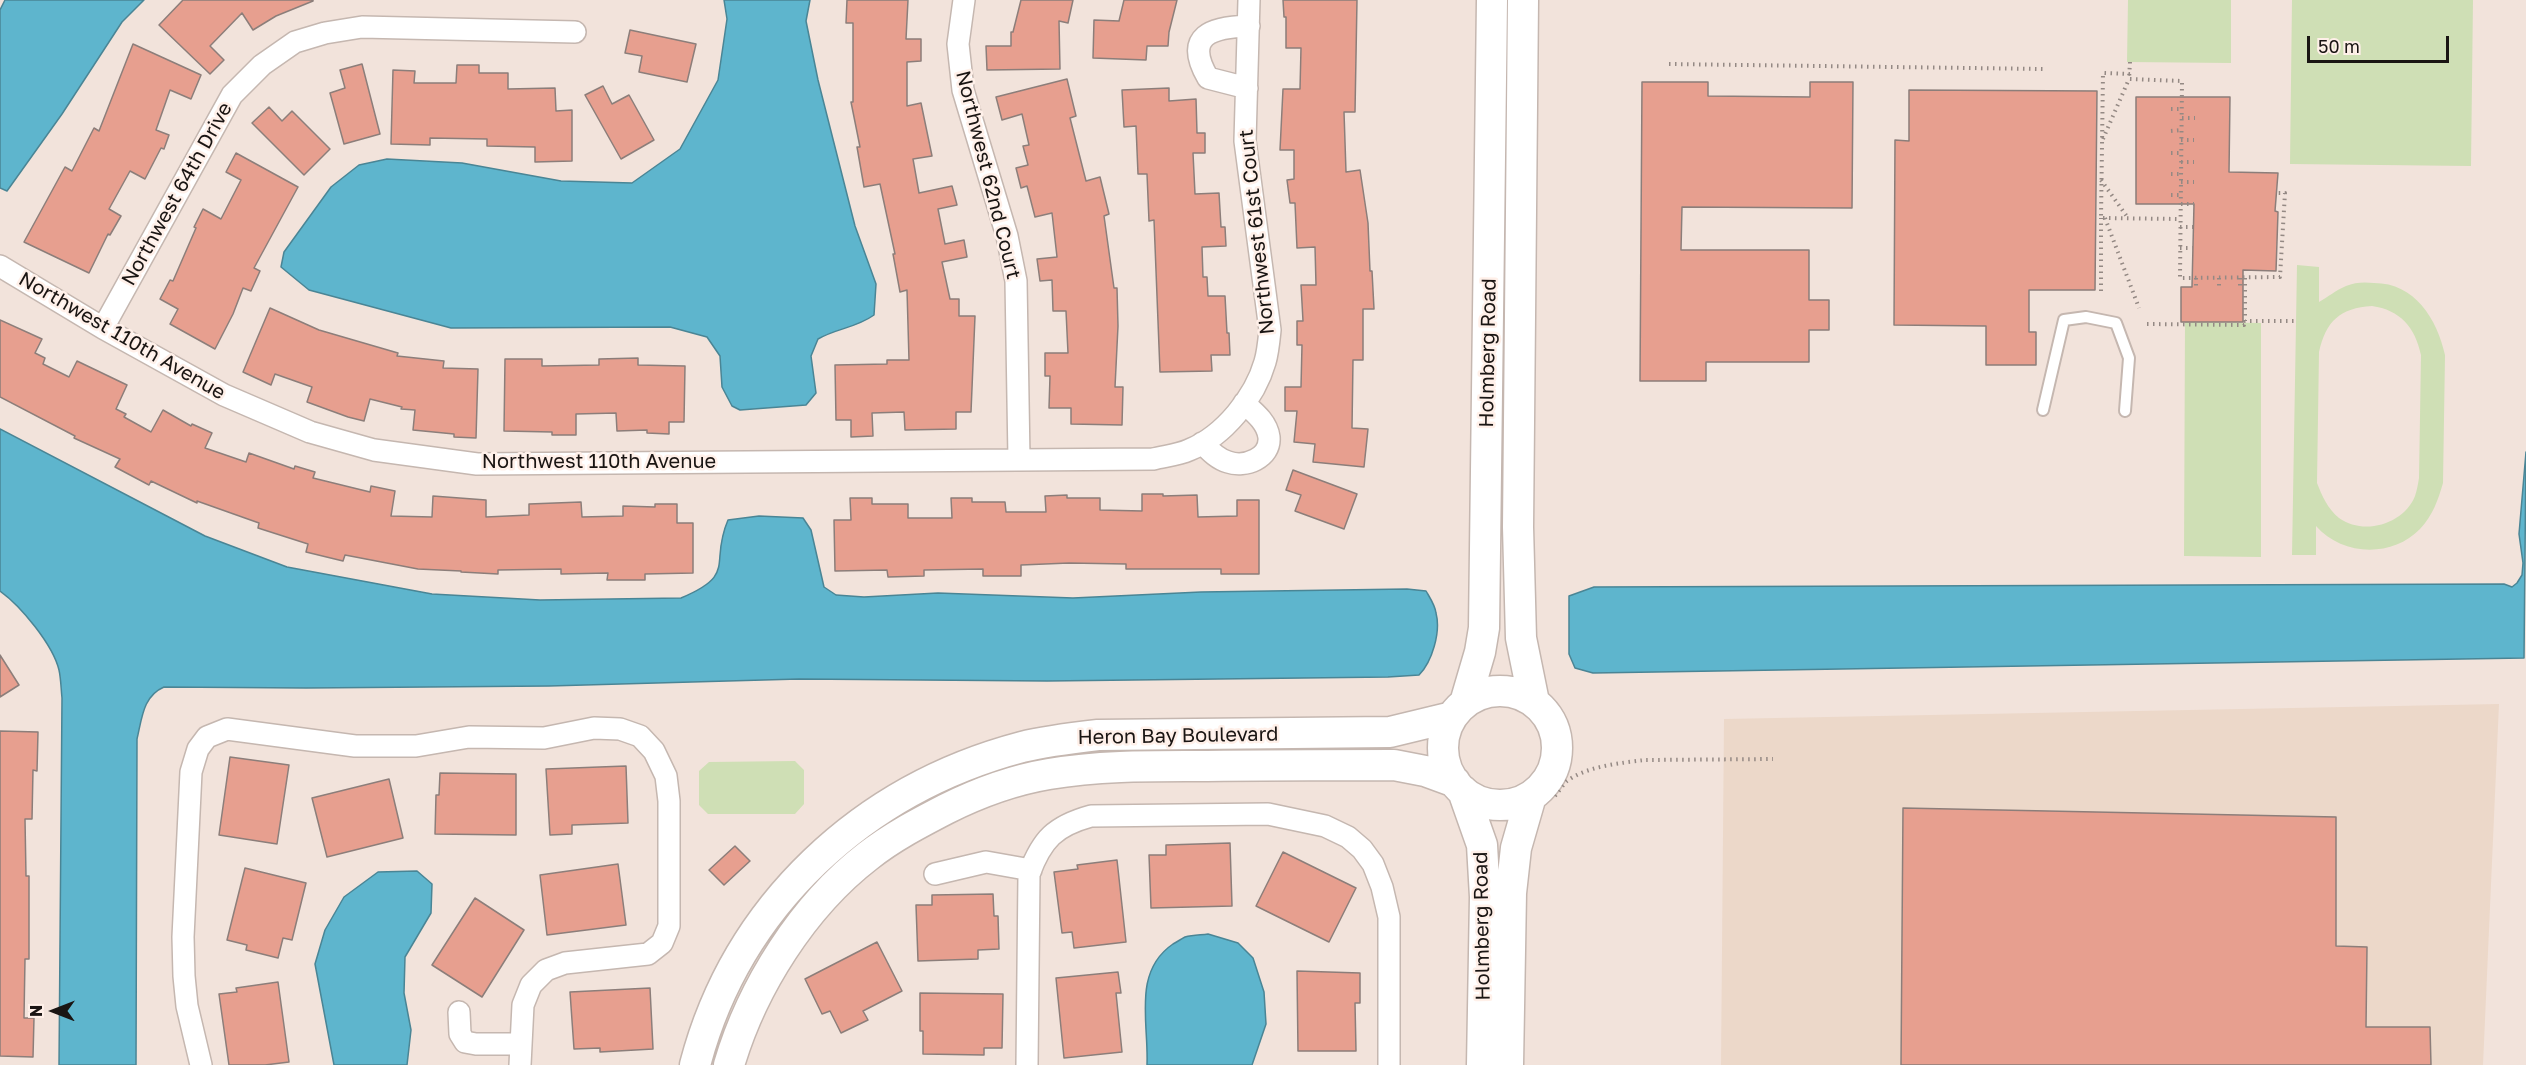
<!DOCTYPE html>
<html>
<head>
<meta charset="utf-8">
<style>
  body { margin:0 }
  #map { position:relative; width:2526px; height:1065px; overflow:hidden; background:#f2e3db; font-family:"Golos Text",sans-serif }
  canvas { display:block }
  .north { position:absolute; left:24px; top:981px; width:60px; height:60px; -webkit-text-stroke:4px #fff0e9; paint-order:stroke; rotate:270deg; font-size:16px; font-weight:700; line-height:24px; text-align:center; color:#1a1513 }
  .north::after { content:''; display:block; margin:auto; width:21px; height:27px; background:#1a1513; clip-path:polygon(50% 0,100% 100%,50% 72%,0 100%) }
  .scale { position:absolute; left:2307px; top:36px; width:142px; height:27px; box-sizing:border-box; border:3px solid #1a1513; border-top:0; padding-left:8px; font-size:18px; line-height:21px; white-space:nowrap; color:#1a1513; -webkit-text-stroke:4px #fff0e9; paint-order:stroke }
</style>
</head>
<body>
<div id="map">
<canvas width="2526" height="1065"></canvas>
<div class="north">N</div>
<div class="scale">50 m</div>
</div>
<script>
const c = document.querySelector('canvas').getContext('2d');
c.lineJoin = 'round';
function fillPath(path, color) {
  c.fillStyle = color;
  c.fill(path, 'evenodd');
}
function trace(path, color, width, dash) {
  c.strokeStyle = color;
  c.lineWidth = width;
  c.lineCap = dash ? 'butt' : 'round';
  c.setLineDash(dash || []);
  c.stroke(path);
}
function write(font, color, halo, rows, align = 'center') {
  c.font = font + ' "Golos Text",sans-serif';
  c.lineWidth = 5;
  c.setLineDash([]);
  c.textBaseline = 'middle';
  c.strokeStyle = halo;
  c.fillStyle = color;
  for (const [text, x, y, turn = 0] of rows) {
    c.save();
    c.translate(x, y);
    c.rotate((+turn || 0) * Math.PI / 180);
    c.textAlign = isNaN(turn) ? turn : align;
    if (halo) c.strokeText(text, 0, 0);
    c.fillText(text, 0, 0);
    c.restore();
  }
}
const commercial = new Path2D(`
  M2499,704L2483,1065H1721L1724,719Z`);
const green = new Path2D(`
  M2128,0H2231V63L2127,62Z
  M2292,0H2473L2471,166L2290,164Z
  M2297,265L2319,267V302C2328,297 2336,290 2346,286C2355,282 2365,282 2374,283C2415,283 2437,319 2445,355L2443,483C2438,500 2433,515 2420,529C2392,558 2342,556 2316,526V555H2292ZM2372,306C2400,310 2415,327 2421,355L2419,478C2418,484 2417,490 2415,496C2404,524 2364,536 2339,518C2328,509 2322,496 2317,483L2319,352C2326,321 2340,308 2372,306Z
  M2185,322L2261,323V557L2184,556Z
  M795,761L804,770V804L795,814H708L699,805V771L709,762Z`);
const water = new Path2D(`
  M5,0H144L122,22L62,114L7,191L0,188V10Z
  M724,0H810L806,21L818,80L855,226L876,284L874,315C856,328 837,328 818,339L811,356L816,393L806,405L740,410L732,406L722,387L720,356L707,337L670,327L451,328L309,290L281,267L284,252L331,187L359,165L387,159L462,163L561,181L632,183L680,149L718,80L727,19Z
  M0,429L205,536L287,567L432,594L540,600L681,598C738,574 709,564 728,520L759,516L803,518L811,530L824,587L836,595L864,597L938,593L1073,598L1201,592L1407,589L1426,591C1430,598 1435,605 1436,613C1441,632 1432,662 1419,675L1388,677L1047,681L799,679L549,686L306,688L164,687C143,696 142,718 137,739L136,1065H59L62,698C61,689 61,679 59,670C53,645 21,606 0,591Z
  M2526,452L2524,658L1593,673L1575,668L1569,654V596L1594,587L2504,584L2512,587L2517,583L2522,575L2523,563L2519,534Z
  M417,871L432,884L431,913L405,957L404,993L411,1030L407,1065H334L315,964L325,930L344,897L378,872Z
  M1208,934L1238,943L1253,958L1264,992L1266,1024L1252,1065H1147C1149,1023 1132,972 1173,944C1177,942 1181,939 1185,937C1193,935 1201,935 1208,934Z`);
const building = new Path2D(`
  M183,0H313V1L276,16L253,30L242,13L210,46L224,60L210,74L159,25Z
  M847,0H908L906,39H921V61L907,62V106L921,103L932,156L913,159L919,193L952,186L957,205L938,209L945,244L964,240L967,257L942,262L950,299H959V316H975L971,412H956V429L905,430L904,412L872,413L873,436L851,437V420H836L835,365L887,364V360H909L907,290L900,292L893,254H895L880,184L864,187L857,147H860L851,102H853V23H846Z
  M1021,0H1073L1068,23L1059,21L1060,69L987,70L986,46H1011V32H1013Z
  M1124,0H1177L1169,32L1168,46H1147L1146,60L1093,58L1094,20L1119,21Z
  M1283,0H1357L1355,112H1344L1346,172L1360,170L1368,223L1370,271H1372L1374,309H1363V360H1353L1352,428L1368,429L1364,467L1313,462L1315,444L1294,442L1297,411H1285V387H1301L1302,345H1297V321H1303L1301,285H1316L1315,247L1297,248L1295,203H1290L1287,180L1294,179V150H1280L1283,89H1300L1301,48H1286V17H1284Z
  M630,30L696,44L687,82L639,72L642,56L625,53Z
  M133,44L201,75L191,99L170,90L156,130L169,135L164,149L161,148L145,179L130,171L109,209L121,216L110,235L108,234L89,273L24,242L65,167L72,171L94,128L99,131Z
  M362,64L380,134L344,144L330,93L345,88L340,70Z
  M457,65H479V73H508V89L555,88L556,111L572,110V161L535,162V147L487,146V139L430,138V145L391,144L393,70L415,71L414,83H456Z
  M1067,79L1076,116L1070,118L1086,181L1100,177L1109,214L1104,216L1114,288H1117L1118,326L1115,387H1123L1122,425L1071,424V408H1049L1050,376H1045V353H1068L1066,311H1053L1052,280L1040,281L1037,259L1057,257L1052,213L1035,217L1027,186L1021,188L1016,168L1028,165L1023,146L1029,145L1022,114L1002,120L996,97Z
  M1642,82H1708V96L1810,97V82H1853L1852,208L1682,207L1681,250H1809V300H1829V330H1809V362H1706V381H1640Z
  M603,86L612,104L629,95L654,140L621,159L585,95Z
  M1169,88V101L1196,99L1197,133H1205V153H1193L1195,194L1219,193L1221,227H1225L1226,246L1202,247L1203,277H1207L1208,296H1225L1227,333H1229L1230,355H1211L1212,371L1160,372L1154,220L1149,221L1147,174H1138L1136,126L1124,127L1122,90Z
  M1909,90L2097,91L2095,290H2029V332H2036V365H1986V326L1894,325L1895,140L1909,141Z
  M2136,97H2230L2229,172L2278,173L2275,211L2278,212L2276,271L2243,270V322H2181V287H2192L2194,204H2136Z
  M269,107L282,121L292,111L330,149L304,175L252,123Z
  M236,153L298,187L254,268L260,271L251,291L243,288L233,314L215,349L170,324L178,309L160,299L170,280L173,281L196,228L194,227L203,209L221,219L241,180L226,172Z
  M270,308L319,330L398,353L397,356L444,361L443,368L478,369L476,438L454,437V434L413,430L415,410L401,409L402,407L370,399L364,421L348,417L307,402L312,387L275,374L271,385L243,372Z
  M0,320L42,339L35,353L45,358L43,364L69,377L77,361L127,385L116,409L126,414L124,417L151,432L163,410L191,426L192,424L212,433L205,448L246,462L249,453L294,469L295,466L315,472L313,478L370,492L371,486L395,491L391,516L432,517L433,496L486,500V517L529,515V504L581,502L582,517L623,516V506L655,507V504H677V523H693V573L645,574V580H607L608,573L561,574V569L498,570V574L461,572V571L418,569L345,555L343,561L306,552L308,544L258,528L259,523L197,501V503L151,481L149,485L115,467L120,459L74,438L75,436L0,397Z
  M638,358V365L685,366L684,422H669V434L647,433V430L617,431L616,413L576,414V435H552V432L504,431L505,359H542V366L599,365V359Z
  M1293,470L1357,494L1344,529L1295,511L1301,495L1286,490Z
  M1142,494H1163V496L1197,495L1198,517L1237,516V500H1259V574H1221V569H1126V564L1069,563L1021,565V576H983V569L924,570V576L888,577L887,570L835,571L834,520H851L850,498H872V504H908V518H952L951,498H972V502H1005L1006,512H1046L1045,496L1067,495V498H1100V510L1142,511Z
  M0,655L19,685L0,697Z
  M0,731L38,732L37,771L33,770L32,819H25L26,876H29V959H25L24,1018H34L33,1057L0,1056Z
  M230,757L289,765L277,844L219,835Z
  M626,766L628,823L572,825V834L550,835L546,769Z
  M440,773L516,774V835L435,834L436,795H439Z
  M389,779L403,838L327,857L312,798Z
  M1903,808L2336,817V946L2367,947L2366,1027H2430L2431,1065H1901Z
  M1230,843L1232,906L1151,908L1149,855H1166V845Z
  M735,846L750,861L724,885L709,870Z
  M1283,852L1356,888L1329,942L1256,906Z
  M1117,860L1126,942L1074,948L1072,932L1062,933L1054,872L1078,869L1077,865Z
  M618,864L626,925L547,935L540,875Z
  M245,868L306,883L292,940L283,938L278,958L246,950L247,945L227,940Z
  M993,894L994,916H998L999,949L978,950V959L918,961L916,905H932V895Z
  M475,898L524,930L482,997L432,965Z
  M877,942L902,991L863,1011L868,1020L841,1033L830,1011L822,1014L805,979Z
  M1297,971L1360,973V1003H1355L1356,1051H1298Z
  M1118,972L1121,993H1116L1122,1052L1064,1058L1056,978Z
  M278,982L289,1062L265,1065H229L219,994L237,992L236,988Z
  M650,988L653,1049L600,1052V1048L574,1049L570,992Z
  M920,993L1003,994L1002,1048H984V1055L923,1054V1031H920Z`);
const path = new Path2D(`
  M2130,62L2129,79L2182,81L2180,278L2280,277L2285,193H2278
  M1669,64L2043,69
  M2130,74L2103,73L2101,218L2180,219
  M2171,109H2182
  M2182,118H2195
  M2171,131L2182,130
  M2103,139L2129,79
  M2181,140H2194
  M2171,153H2181
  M2181,162H2194
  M2171,174H2181
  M2101,180L2128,218
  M2181,182H2194
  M2171,195H2181
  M2181,204H2194
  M2105,218L2139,308
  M2180,227H2193
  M2180,248H2193
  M2196,278V288
  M2219,278V288
  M2240,278V288
  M2245,278V321H2296
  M2101,291V218
  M2147,324L2244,325L2245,321
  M1555,796C1559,791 1563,785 1567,781C1587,766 1621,763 1645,760L1773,759`);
const lane = new Path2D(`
  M2043,410L2064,320L2086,317L2116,323L2129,358L2125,411`);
const street = new Path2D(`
  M964,0L958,44L963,90L1007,236L1016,281L1019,459
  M1247,88L1208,78C1183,35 1212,27 1249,26
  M0,266L103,328L224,395L310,432L374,450L477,464L1153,459C1165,456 1178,455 1189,450C1224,436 1255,397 1265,362C1268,352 1269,340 1270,330L1245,141L1249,0
  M103,328L232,95L262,65L295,42L325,33L362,27L575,32
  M1202,443C1209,450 1217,459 1228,462C1245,468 1271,458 1269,437C1267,422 1254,412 1244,403
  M935,874L986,862L1031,870
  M459,1012L460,1034L465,1042L476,1044H521
  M201,1065L187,1006L184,976L183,937L191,772L198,749L207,737L227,729L355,746H416L469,737L544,738L594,728L620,729L640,736L654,751L666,776L669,801V926L662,943L648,954L565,963L546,970L531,985L523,1005L520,1065
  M1027,1065L1029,874C1042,839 1055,826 1091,816L1268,814L1325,826L1348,837L1362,849L1373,864L1382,887L1389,917V1065`);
const secondary = new Path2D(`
  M1523,0L1518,527L1521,638L1534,702
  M1443 748a57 57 0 1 1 114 0a57 57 0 1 1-114 0Z
  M1465,703L1480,652L1484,628L1492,0
  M1463,791L1482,845L1485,897L1482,1065
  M695,1065C737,905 863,789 1022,747C1046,741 1072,738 1098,735L1390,732L1452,717
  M729,1065C752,987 803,906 868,856C892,837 919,823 946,809C978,793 1013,780 1049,774C1101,765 1154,766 1207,766C1270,765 1332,765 1394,765L1425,771L1455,782
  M1508,1065L1511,893L1516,848L1531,796`);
const streetNames = [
  ["Northwest 62nd Court",988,175,76],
  ["Northwest 64th Drive",177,194,-61],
  ["Northwest 61st Court",1257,232,-96],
  ["Northwest 110th Avenue",122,336,30],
  ["Holmberg Road",1488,353,-89],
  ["Northwest 110th Avenue",599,462],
  ["Heron Bay Boulevard",1178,736,-1],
  ["Holmberg Road",1482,926,-91]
];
fillPath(commercial, '#ecd8c9');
fillPath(green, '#cfdfb5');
fillPath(water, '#5eb5cd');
trace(water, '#4a8595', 1.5);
fillPath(building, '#e79f8f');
trace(building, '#8c7e7a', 1.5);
trace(lane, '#c5b7b0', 14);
trace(street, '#c5b7b0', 24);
trace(secondary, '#c5b7b0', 33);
trace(path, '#948984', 4, [1.5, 4.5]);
trace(lane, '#fff', 10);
trace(street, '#fff', 21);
trace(secondary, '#fff', 30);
write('20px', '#1a1513', '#fff0e9', streetNames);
</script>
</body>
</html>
